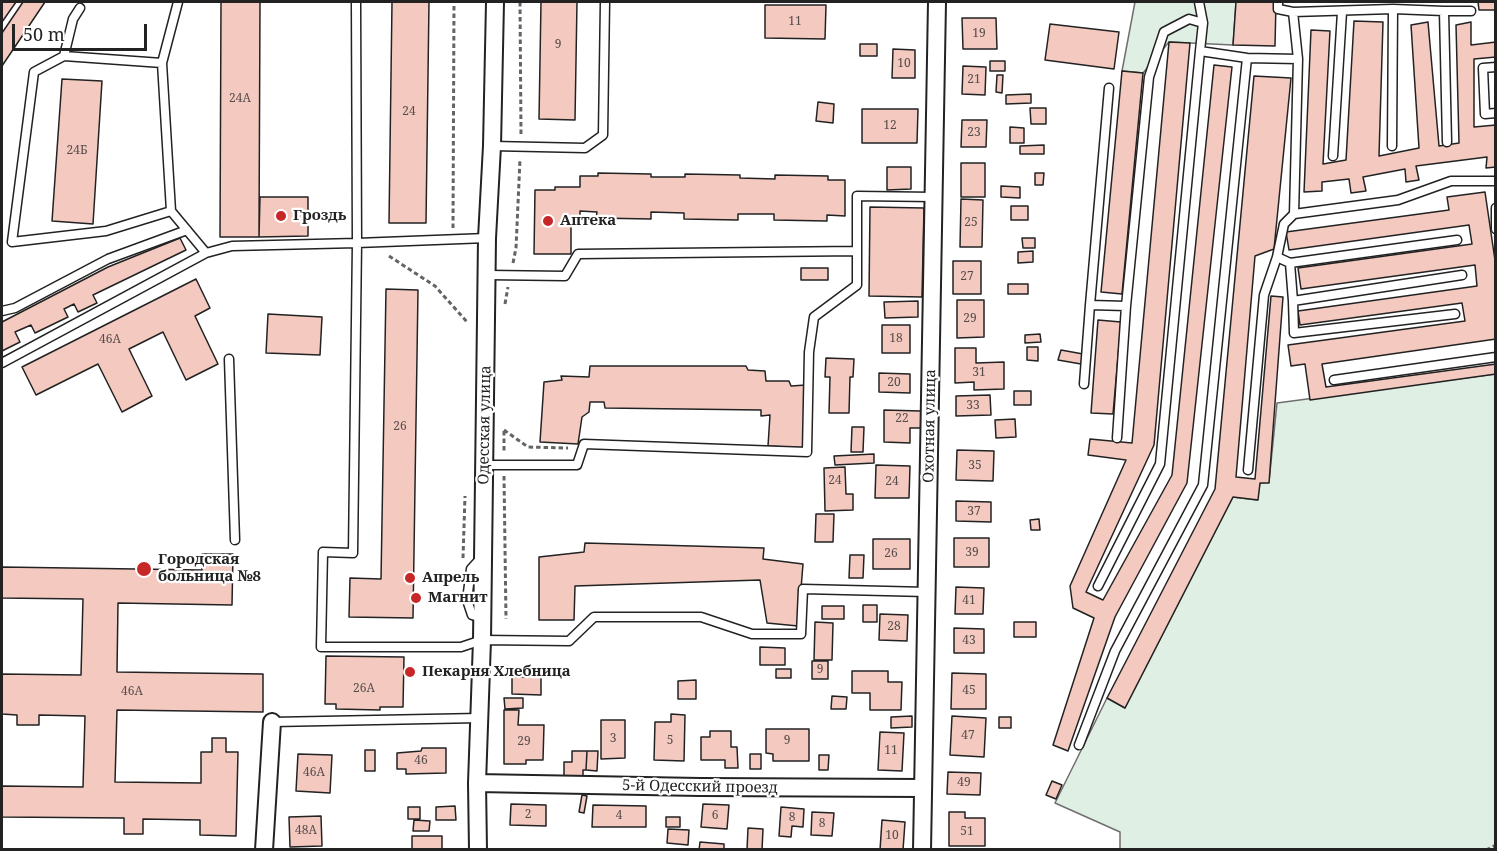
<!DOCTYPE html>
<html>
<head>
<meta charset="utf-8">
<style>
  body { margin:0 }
  #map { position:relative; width:1497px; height:851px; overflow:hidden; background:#fff; font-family:"Noto Serif",serif }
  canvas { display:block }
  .frame { position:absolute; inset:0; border:3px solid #222; pointer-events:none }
  .scale { position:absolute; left:12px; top:24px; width:135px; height:27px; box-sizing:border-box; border:3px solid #222; border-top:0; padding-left:8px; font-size:18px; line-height:21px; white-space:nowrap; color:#222; -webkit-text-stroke:4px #fff; paint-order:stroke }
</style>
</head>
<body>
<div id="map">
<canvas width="1497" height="851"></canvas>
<div class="frame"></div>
<div class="scale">50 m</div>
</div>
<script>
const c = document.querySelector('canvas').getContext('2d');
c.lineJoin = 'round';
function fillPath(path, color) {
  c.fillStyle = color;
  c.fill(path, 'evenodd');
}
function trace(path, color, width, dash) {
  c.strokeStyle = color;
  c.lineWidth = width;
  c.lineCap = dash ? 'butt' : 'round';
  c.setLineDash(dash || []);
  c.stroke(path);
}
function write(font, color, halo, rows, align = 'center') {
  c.font = font + ' "Noto Serif",serif';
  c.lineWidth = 4.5;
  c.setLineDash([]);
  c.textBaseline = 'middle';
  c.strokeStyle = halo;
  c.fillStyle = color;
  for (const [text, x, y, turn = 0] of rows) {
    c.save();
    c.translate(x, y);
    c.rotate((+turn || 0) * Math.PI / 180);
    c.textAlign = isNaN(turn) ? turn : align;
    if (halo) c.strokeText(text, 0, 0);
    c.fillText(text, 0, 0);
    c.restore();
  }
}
const green = new Path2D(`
  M1135,2H1236L1233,45L1169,42L1143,73L1122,71Z
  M1495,374V849H1120V832L1055,803L1107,698L1125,708L1233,497L1257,500L1260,483L1269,482L1277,403Z`);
const building = new Path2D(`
  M2,2H16L2,22Z
  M23,2H45L2,66V33Z
  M221,2H260L259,237H220Z
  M392,2H429L426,223H389Z
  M541,2H577L575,120L539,119Z
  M1236,2H1276L1275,46L1233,45Z
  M1418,2H1496V10H1479L1478,2Z
  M765,5H826L825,39L765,38Z
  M962,18H996L997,49H963Z
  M1354,21L1383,22L1379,156L1419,148L1411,25L1428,22L1439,146L1459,143L1456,25L1471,22V45L1496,42V57L1474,59V127L1496,125V167L1486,168L1487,157L1416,166L1419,180L1406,182L1405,169L1363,177L1366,191L1351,193L1349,179L1322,182V191L1304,192L1311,30L1330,31L1323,164L1346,160Z
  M1050,24L1119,32L1114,69L1045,60Z
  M1169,42L1190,43L1154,445L1086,592L1103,600L1172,475L1214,65L1232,67L1187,483L1115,617L1068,751L1053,745L1094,618L1073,608L1070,586L1126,460L1088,455L1090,439L1132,443Z
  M860,44H877V56H860Z
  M893,49L915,50V78H892Z
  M990,61H1005V71H990Z
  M963,66L986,67L985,95L962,94Z
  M1122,71L1143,73L1122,294L1101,292Z
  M997,75H1003L1002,93L996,92Z
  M1254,76L1291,78L1274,249L1255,256L1236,477L1255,479L1271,296L1283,297L1269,483H1260L1258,500L1233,497L1125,708L1107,698L1215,489Z
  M62,79L102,81L93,224L52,221Z
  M1031,94V103L1006,104V95Z
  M818,102L834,104L833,123L816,121Z
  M1030,108H1046V124H1031Z
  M862,109H918L917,143H862Z
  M962,120H987L986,147H961Z
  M1010,127L1024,128V143H1010Z
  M1044,145V154H1020V146Z
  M961,163H985V197H961Z
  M887,167H911V189L887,190Z
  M598,173L651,174V177H685V174L740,175V178L775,179V175L828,176V180H845V216L827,215V221L774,220V214H738V220L684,219V213L651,212V219L596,218L597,212L580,211V222H571V254H534L535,190H555V187H580V176H598Z
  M1035,173H1044L1043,185H1035Z
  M1001,186L1020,187V198L1001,197Z
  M1485,192L1496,267V339L1322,364L1326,387L1496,364V374L1310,400L1305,364L1291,366L1288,345L1465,321L1462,303L1300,325L1298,311L1477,286L1475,265L1301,289L1298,268L1472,244L1469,225L1289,250L1286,232L1449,210L1447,197Z
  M260,197H308V236L259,237Z
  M961,199L983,200L982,247H960Z
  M1011,206H1028V220H1011Z
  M870,207L924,208L922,297L869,296Z
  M180,238L186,250L93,295L97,303L78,312L74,304L64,309L68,317L35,333L31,325L15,332L20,342L2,351V322L108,267Z
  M1022,238H1035V248H1023Z
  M1033,251V262L1018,263V252Z
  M953,261H981V294H953Z
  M801,268H828V280H801Z
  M196,279L210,308L195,316L218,364L186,380L163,332L129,349L152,396L122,412L98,364L36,395L22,367Z
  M1008,284H1028V294H1008Z
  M386,289L418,290L413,618L349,617L350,578L381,579Z
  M957,300H984V337L957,338Z
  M918,301V317L885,318L884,302Z
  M268,314L322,317L320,355L266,353Z
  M1098,320L1121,322L1113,414L1091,413Z
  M882,325H910V353H882Z
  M1040,334L1041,342L1025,343V335Z
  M1027,347H1038V361L1027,360Z
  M955,348H976V363L1004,362V389L974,390V382L955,383Z
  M1061,350L1083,354L1081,364L1058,360Z
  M826,358L854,359L853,377H850L849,413H829L830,377H825Z
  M590,366H746L748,370L765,371L766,381H789L791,386L806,385L804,448L768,446L770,415L761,416V410L605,408L604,402H590L589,412L582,417L578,444L540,442L544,382L562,380L561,376L589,377Z
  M879,373L910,374V393L879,392Z
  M1014,391H1031V405H1014Z
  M990,395L991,415L956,416V396Z
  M884,410L921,411V428H910V443L884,442Z
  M1015,419L1016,437L996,438L995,420Z
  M852,427H864L863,452H851Z
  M957,450L994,451L993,481L956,480Z
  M874,454V463L835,465L834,456Z
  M876,465L910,466L909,498H875Z
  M845,467L846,494H853V510L825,511L824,468Z
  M956,501L991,502V522L956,521Z
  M816,514H834L833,542H815Z
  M1039,519L1040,530H1031L1030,520Z
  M954,538H989V567H954Z
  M873,539H910V569H873Z
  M585,543L764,548L763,559L803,564L798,626L767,623L760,580L575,586L574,620H539V557L584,552Z
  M202,554H233L232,605L118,603L117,672L263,674V712L117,710L115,782L201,783V752H212V738H226V752H238L236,836L200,835V820L143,819V834H124V818L2,817V786L83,787L85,716L39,715V725H17V715L2,714V674L81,675L83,599L2,598V567L202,570Z
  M850,555H864L863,578H849Z
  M956,587L984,588L983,614H955Z
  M863,605H877V622H863Z
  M822,606H844V619H822Z
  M880,614L908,615L907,641L879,640Z
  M815,622L833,623L832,660H814Z
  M1014,622H1036V637H1014Z
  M954,628L984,629V653H954Z
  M760,647L785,648V665H760Z
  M326,656L404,657L403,707H380V710L336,709V704H325Z
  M812,661H828V679H812Z
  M776,669H791V678H776Z
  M852,671H888V682H902L901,710H870V693H852Z
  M952,673L986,674V709H951Z
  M512,677H541V695L512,694Z
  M696,680V699H678V681Z
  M832,696L847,697L846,709H831Z
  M504,698H523V708L505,709Z
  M504,710H519L518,725H544L543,760H526V764H504Z
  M671,714L685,715L684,761L654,760L655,722H671Z
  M912,716V727L891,728V717Z
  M952,716L986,718L984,757L950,755Z
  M999,717H1011V728H999Z
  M601,720H625V758L601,759Z
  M766,729H809V761H773V754L766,753Z
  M710,731H731V747H737L738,768H725V760H701V737H710Z
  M880,732L904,733L902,771L878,770Z
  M422,748H446V773L406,774V769H397V753L421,751Z
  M365,750H375V771H365Z
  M572,751H587L586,770H583V776H564V762H572Z
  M587,751H598L597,771L586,770Z
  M298,754L332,755L330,793L296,791Z
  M750,754H761V769H750Z
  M819,755H829L828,770H819Z
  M948,772L981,773L980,795L947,794Z
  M1052,781L1062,785L1056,799L1046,795Z
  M582,795L587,796L584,813L579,812Z
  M511,804L546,805V826L510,825Z
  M703,804L729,805L727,829L701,827Z
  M593,805L646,806V827H592Z
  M455,806L456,820H436V807Z
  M408,807H420V819H408Z
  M781,807L804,809L803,827L792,826L791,837L779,836Z
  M812,812L834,813L832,836L811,835Z
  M949,812H965V818H985V846H949Z
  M321,816L322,846L290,847L289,817Z
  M666,817H680V827H666Z
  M414,820L430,821L429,831H413Z
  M882,820L905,822L903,850H880Z
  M748,828L763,829L762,850H747Z
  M668,829L689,830L688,845L667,843Z
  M412,836H442V850H412Z
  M700,842L724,844V850H699Z`);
const path = new Path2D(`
  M520,2L521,135
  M453,228L454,2
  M389,256L435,286L468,323
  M513,263L516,248L520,159
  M505,304L508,287
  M504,430L528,447L568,448
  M504,431V451
  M504,476L506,619
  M463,558L465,496
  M1486,850L1496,845`);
const service = new Path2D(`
  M178,2L162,63L171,211L206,253L232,246L357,243L353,553L323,552L321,647H461L482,640L569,641L594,617H701L752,634H801L803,589L927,592
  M356,2L357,243L487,238
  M1278,2V9L1293,12
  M1444,11H1471
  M1200,51L1247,58L1298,59
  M64,56L73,19L80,8
  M162,63L64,56L34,72L12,242L106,231L171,211
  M1496,67L1483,68L1485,114L1496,113
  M1447,142L1444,11L1393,9L1293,12L1298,59L1294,214L1398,200L1451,181H1496
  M492,146L585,148L603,135L605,2
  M1392,146L1393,9
  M1333,156L1342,12
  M1496,208V229
  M1290,263L1277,257L1284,224L1294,214
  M488,275L565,276L578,254L857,251
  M1293,301L1290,263L1457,240
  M1090,305L1109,88
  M2,311L15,308L108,259L187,230
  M1455,314L1294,333L1293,301L1462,275
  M229,359L235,540
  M2,363L206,253
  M1334,380L1496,357
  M1084,384L1090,305L1126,306
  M1117,438L1126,306L1149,77L1164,32L1189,19L1203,23
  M484,465H577L584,444L807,452L809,352L814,317L857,285V196L934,197
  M1248,470L1264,295L1277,257
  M481,558L471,569L467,600L472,615L482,618
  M1098,586L1160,464L1200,51L1203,23L1199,2
  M272,722L480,718
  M1079,745L1115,651L1203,485L1247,58`);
const minor = new Path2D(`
  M477,783L700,787L923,788
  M264,850L272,722
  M478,850L477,783L482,640L487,238L492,146L495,2
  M922,850L937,2`);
const markers = [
  [281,216,6,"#c62828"],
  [548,221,6,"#c62828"],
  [144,569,8,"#c62828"],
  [410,578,6,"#c62828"],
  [416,598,6,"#c62828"],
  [410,672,6,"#c62828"]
];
const numberNames = [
  ["11",795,22],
  ["19",979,34],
  ["9",558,45],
  ["10",904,64],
  ["21",974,80],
  ["24А",240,99],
  ["24",409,112],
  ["12",890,126],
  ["23",974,133],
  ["24Б",77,151],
  ["25",971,223],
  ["27",967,277],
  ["29",970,319],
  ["18",896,339],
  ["46А",110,340],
  ["31",979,373],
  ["20",894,383],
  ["33",973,406],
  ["22",902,419],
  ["26",400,427],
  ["35",975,466],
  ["24",835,481],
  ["24",892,482],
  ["37",974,512],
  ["39",972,553],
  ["26",891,554],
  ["41",969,601],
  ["28",894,627],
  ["43",969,641],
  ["9",820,670],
  ["26А",364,689],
  ["45",969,691],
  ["46А",132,692],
  ["47",968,736],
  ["3",613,739],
  ["5",670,741],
  ["9",787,741],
  ["29",524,742],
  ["11",891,751],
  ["46",421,761],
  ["46А",314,773],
  ["49",964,783],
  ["2",528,815],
  ["4",619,816],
  ["6",715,816],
  ["8",792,818],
  ["8",822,824],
  ["48А",306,831],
  ["51",967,832],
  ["10",892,836]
];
const poiNames = [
  ["Гроздь",293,216],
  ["Аптека",560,221],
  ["Городская",158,560],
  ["больница №8",158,577],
  ["Апрель",422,578],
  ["Магнит",428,598],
  ["Пекарня Хлебница",422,672]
];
const streetNames = [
  ["Одесская улица",485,425,-89],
  ["Охотная улица",930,426,-89],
  ["5-й Одесский проезд",700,787,1]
];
fillPath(green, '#e0efe3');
trace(green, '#6f6f6f', 1.5);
fillPath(building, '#f3c9c0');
trace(building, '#222', 1.5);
trace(service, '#222', 11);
trace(minor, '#222', 20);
trace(path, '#646464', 3, [4.5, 3]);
trace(service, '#fff', 8);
trace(minor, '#fff', 16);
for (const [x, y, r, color] of markers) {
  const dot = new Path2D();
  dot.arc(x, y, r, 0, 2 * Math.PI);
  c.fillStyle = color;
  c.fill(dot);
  trace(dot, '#fff', 2);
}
write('12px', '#564c4a', null, numberNames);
write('bold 15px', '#222', '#fff', poiNames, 'left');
write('15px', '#222', '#fff', streetNames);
</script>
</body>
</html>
